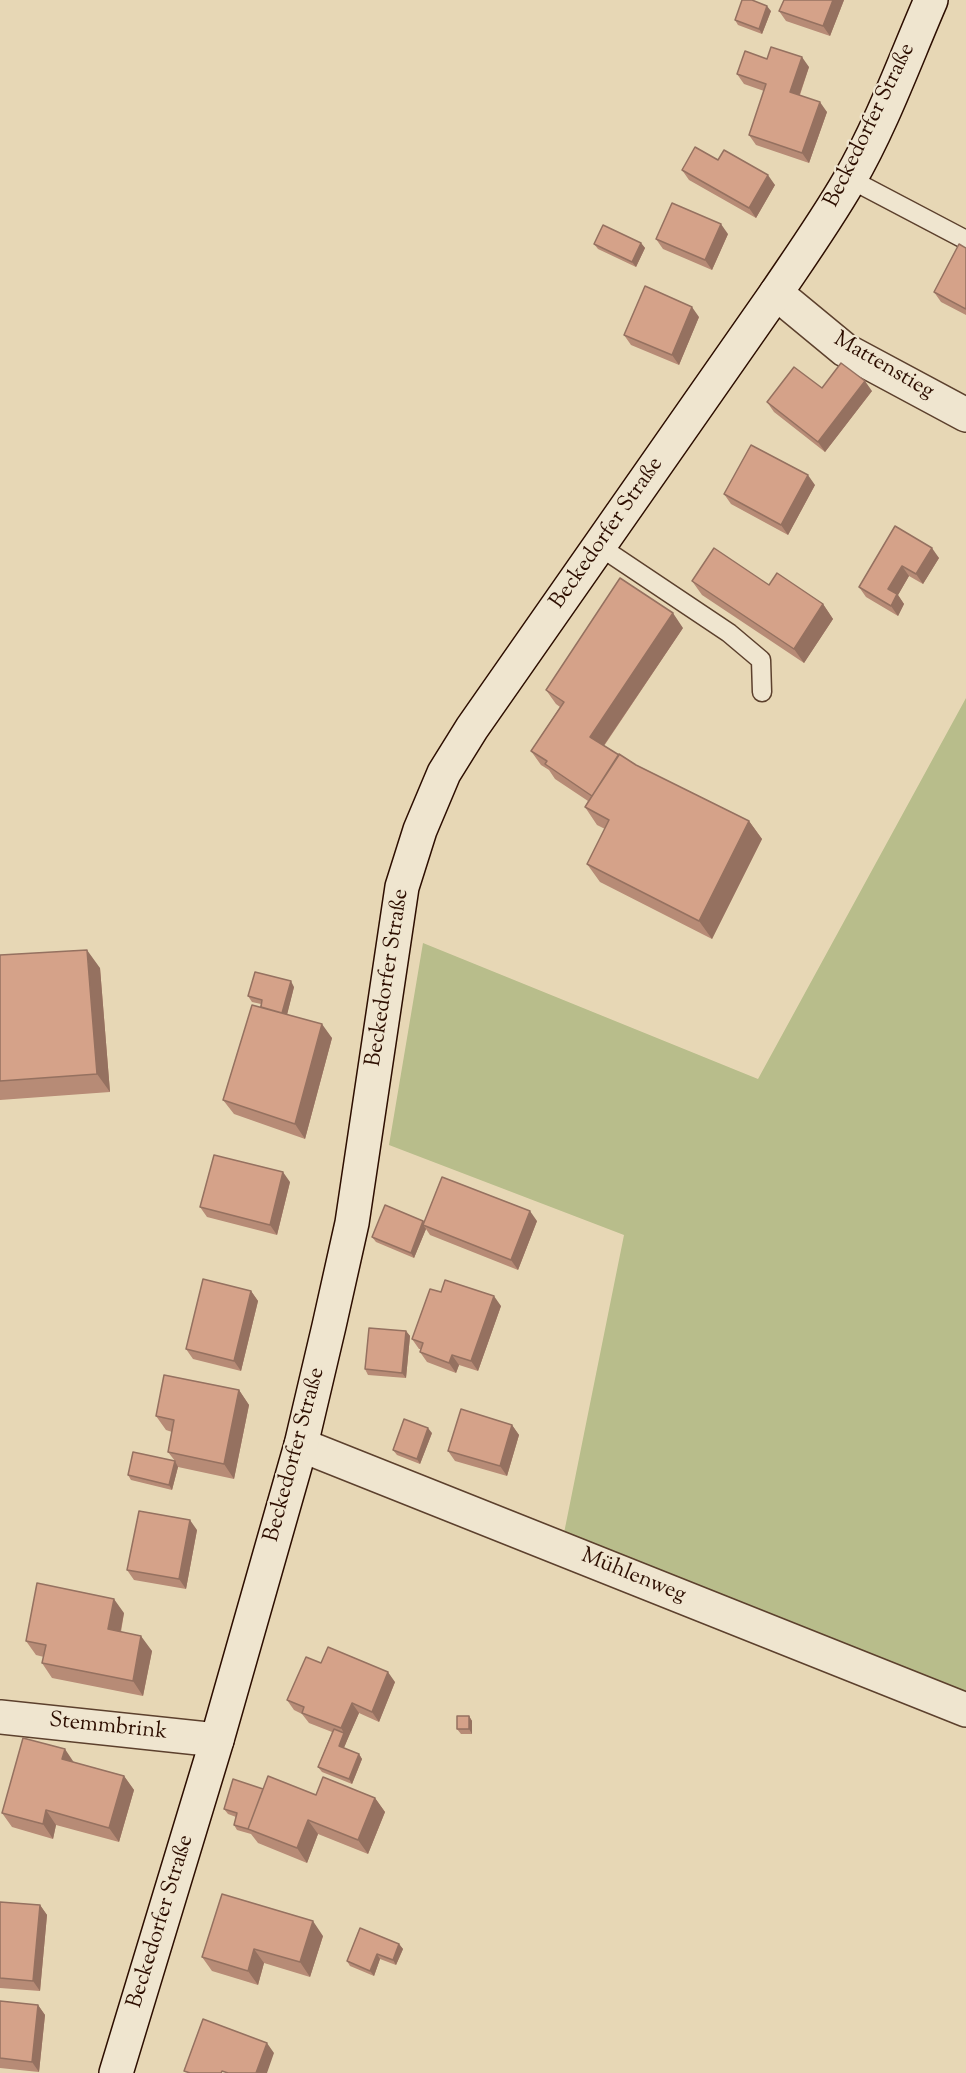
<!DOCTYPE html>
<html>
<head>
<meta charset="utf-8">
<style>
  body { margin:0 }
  canvas { display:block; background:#e7d7b5 }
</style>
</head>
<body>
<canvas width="966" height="2073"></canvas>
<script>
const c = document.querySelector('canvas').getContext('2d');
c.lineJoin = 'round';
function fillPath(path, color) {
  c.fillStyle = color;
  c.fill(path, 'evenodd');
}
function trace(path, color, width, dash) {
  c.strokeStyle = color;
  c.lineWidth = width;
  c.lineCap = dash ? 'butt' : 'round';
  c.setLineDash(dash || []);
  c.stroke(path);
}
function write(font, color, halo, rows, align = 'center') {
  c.font = font + ' "Sorts Mill Goudy",serif';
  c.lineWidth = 4.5;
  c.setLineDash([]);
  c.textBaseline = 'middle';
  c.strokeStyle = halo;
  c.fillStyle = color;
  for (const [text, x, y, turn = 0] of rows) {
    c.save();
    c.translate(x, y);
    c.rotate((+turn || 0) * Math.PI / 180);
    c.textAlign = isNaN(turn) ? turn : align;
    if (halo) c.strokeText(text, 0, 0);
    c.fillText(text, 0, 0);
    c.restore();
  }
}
const green = new Path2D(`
  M966,698V1693L563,1538L624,1235L389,1145L423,943L758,1079Z`);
const lane = new Path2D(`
  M850,179L966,240
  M599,546L729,633L761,660L762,692`);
const street = new Path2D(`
  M776,293L845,350L966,415
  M301,1445L966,1710
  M0,1717L217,1740`);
const secondary = new Path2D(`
  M116,2073L217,1740L301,1445L329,1326L352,1223L402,887L420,830L444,773L472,728L776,293C801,256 827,219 849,181C882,124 905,60 931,0`);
const wall = new Path2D(`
  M784,0H844L830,36L786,21L779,11Z
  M771,11L762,34L738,25L735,20Z
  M767,59L809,67L800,95L827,112L809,163L756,145L749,135L764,91L744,84L737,74Z
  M718,160L775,185L756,218L689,180L682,170Z
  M728,234L712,270L663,249L656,239Z
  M641,243L645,248L636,267L598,249L594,244Z
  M966,248V315L941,302L934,292Z
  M699,317L679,365L631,345L624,335Z
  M822,388L872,391L825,452L774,412L767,402Z
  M815,485L788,535L731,504L724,494Z
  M895,526L939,558L923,584L909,576L898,595L904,604L898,616L866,597L859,587Z
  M692,581L769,585L823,604L833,619L804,663L702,595Z
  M683,628L604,746L636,765L749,821L762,839L712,939L600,882L587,864L605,829L597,825L585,807L588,801L555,779L549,770L541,765L531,751L560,707L556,704L546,690Z
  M0,955L100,968L110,1092L0,1100Z
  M294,987L287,1014L332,1038L305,1139L234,1114L223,1100L261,1004L252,1002L248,996Z
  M290,1182L277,1235L207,1217L200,1207Z
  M423,1221L424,1222L537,1221L518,1270L430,1235L426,1229L414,1258L376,1242L372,1237Z
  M251,1291L258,1301L241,1371L193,1359L186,1349Z
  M441,1292L501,1306L478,1371L459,1365L456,1373L427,1362L420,1352L421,1349H419L412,1339Z
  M406,1331L410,1336L406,1378L368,1375L365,1369Z
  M239,1390L249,1405L234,1479L178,1467L172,1490L131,1480L128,1475L175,1461L168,1452L172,1432L166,1430L156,1416Z
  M512,1425L519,1435L507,1476L455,1461L448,1451Z
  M432,1433L420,1464L397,1455L393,1450Z
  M197,1530L186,1589L134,1580L127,1570Z
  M124,1613L121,1632L152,1651L143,1696L52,1678L42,1663L44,1657L36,1655L26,1641Z
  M321,1663L395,1682L379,1722L359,1713L348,1738L344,1748L359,1754L362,1759L352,1784L322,1772L318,1767L332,1732L309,1723L302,1714L294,1710L287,1700Z
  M469,1716L472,1721V1734H461L457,1729Z
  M73,1762L124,1776L134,1790L119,1842L56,1825L53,1839L12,1827L2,1813Z
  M263,1789L316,1795L375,1798L385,1812L368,1854L318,1834L307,1863L258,1843L251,1834L237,1830L234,1825L236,1817L228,1814L224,1809Z
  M0,1902L40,1905L47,1915L40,1991L0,1988Z
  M323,1936L310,1977L264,1963L258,1985L212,1971L202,1957Z
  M399,1944L403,1949L396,1965L380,1959L374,1976L350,1966L347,1961Z
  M0,2001L38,2005L45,2015L39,2072L0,2068Z`);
const shadedWall = new Path2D(`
  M833,0H844L830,36L823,26Z
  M767,6L771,11L762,34L759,29Z
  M802,57L809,67L797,102L790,92Z
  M820,102L827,112L809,163L802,153Z
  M768,175L775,185L756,218L749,208Z
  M721,224L728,234L712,270L705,260Z
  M641,243L645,248L636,267L632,262Z
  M692,307L699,317L679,365L672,355Z
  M865,381L872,391L825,452L818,442Z
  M808,475L815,485L788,535L781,525Z
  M932,548L939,558L923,584L916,574Z
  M902,566L909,576L898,595L904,604L898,616L891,606L888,589Z
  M823,604L833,619L804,663L794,649Z
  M673,613L683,628L600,751L590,737Z
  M749,821L762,839L712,939L699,921Z
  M87,950L100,968L110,1092L97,1074Z
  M291,981L294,987L286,1019L282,1013Z
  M322,1024L332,1038L305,1139L295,1124Z
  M283,1172L290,1182L277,1235L270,1225Z
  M530,1211L537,1221L518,1270L511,1260Z
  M423,1221L427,1226L423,1225L426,1229L414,1258L411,1253Z
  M251,1291L258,1301L241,1371L234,1361Z
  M494,1296L501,1306L478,1371L471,1361Z
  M406,1331L410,1336L406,1378L402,1373Z
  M452,1355L459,1365L456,1373L449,1363Z
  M239,1390L249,1405L234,1479L224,1464Z
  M512,1425L519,1435L507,1476L500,1466Z
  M428,1428L432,1433L420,1464L417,1459Z
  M175,1461L178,1467L172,1490L169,1485Z
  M190,1520L197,1530L186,1589L179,1579Z
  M114,1599L124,1613L118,1644L108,1629Z
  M141,1636L152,1651L143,1696L133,1681Z
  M388,1672L395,1682L379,1722L372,1712Z
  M352,1703L359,1713L342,1752L339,1746L344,1733L341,1728Z
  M469,1716L472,1721V1734L469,1729Z
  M65,1749L75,1764L62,1759Z
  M359,1754L362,1759L352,1784L349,1779Z
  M124,1776L134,1790L119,1842L109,1828Z
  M375,1798L385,1812L368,1854L358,1840Z
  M46,1810L56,1825L53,1839L43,1824Z
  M308,1820L318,1834L307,1863L297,1848Z
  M40,1905L47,1915L40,1991L33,1981Z
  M313,1921L323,1936L310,1977L300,1962Z
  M399,1944L403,1949L396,1965L393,1960Z
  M254,1949L264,1963L258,1985L248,1971Z
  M377,1954L380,1959L374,1976L370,1971Z
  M38,2005L45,2015L39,2072L32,2062Z
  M267,2043L274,2053L267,2073H256Z`);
const building = new Path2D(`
  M742,0H752L767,6L759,29L735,20Z
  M784,0H833L823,26L779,11Z
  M771,47L802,57L790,92L820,102L802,153L749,135L766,84L737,74L745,51L767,59Z
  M695,147L718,160L724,150L768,175L749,208L682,170Z
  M672,203L721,224L705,260L656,239Z
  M603,225L641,243L632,262L594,244Z
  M959,244L966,248V309L934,292Z
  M645,286L692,307L672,355L624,335Z
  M841,363L865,381L818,442L767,402L794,367L822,388Z
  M751,445L808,475L781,525L724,494Z
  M895,526L932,548L916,574L902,566L888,589L897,594L891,606L859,587Z
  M714,548L769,585L777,573L823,604L794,649L692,581Z
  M620,578L673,613L590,737L619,755L592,796L545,764L547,761L531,751L564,702L546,690Z
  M619,754L636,765L749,821L699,921L587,864L609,820L585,807Z
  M87,950L97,1074L0,1081V955Z
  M255,972L291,981L282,1013L261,1007L262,1000L248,996Z
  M252,1005L322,1024L295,1124L223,1100Z
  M214,1155L283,1172L270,1225L200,1207Z
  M442,1177L530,1211L511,1260L423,1225Z
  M385,1205L423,1221L411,1253L372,1237Z
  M203,1279L251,1291L234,1361L186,1349Z
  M445,1280L494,1296L471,1361L452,1355L449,1363L420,1352L423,1343L412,1339L430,1289L441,1292Z
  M369,1328L406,1331L402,1373L365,1369Z
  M164,1375L239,1390L224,1464L168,1452L174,1420L156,1416Z
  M461,1409L512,1425L500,1466L448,1451Z
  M404,1419L428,1428L417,1459L393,1450Z
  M133,1452L175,1461L169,1485L128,1475Z
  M139,1511L190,1520L179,1579L127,1570Z
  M37,1583L114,1599L108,1629L141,1636L133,1681L42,1663L46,1645L26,1641Z
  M328,1647L388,1672L372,1712L352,1703L341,1728L302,1713L304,1707L287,1700L306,1657L321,1663Z
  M457,1716H469V1729H457Z
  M334,1729L344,1733L339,1746L359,1754L349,1779L318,1767Z
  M23,1738L65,1749L62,1759L124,1776L109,1828L46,1810L43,1824L2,1813Z
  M268,1776L316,1795L323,1777L375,1798L358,1840L308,1820L297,1848L248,1829Z
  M233,1779L263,1789L248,1829L234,1825L237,1813L224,1809Z
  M222,1894L313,1921L300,1962L254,1949L248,1971L202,1957Z
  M0,1902L40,1905L33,1981L0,1978Z
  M360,1928L399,1944L393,1960L377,1954L370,1971L347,1961Z
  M0,2001L38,2005L32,2062L0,2058Z
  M203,2019L267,2043L256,2073H228L222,2071L221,2073H190L184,2071Z`);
const streetNames = [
  ["Beckedorfer Straße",871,126,-64],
  ["Mattenstieg",883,367,30],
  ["Beckedorfer Straße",608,534,-55],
  ["Beckedorfer Straße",389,978,-81],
  ["Beckedorfer Straße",296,1455,-75],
  ["Mühlenweg",633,1577,22],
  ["Stemmbrink",108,1728,6],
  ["Beckedorfer Straße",162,1922,-73]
];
fillPath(green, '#b8bd8b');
trace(lane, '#5c402d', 21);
trace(street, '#5c402d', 36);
trace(secondary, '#2d0e00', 36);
trace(lane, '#efe5cf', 18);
trace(street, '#efe5cf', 33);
trace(secondary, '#efe5cf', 33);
fillPath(wall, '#b78b76');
fillPath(shadedWall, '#957160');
fillPath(building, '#d5a289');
trace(building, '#957160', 1.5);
write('22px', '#2d0e00', '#efe5cf', streetNames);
</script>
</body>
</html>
